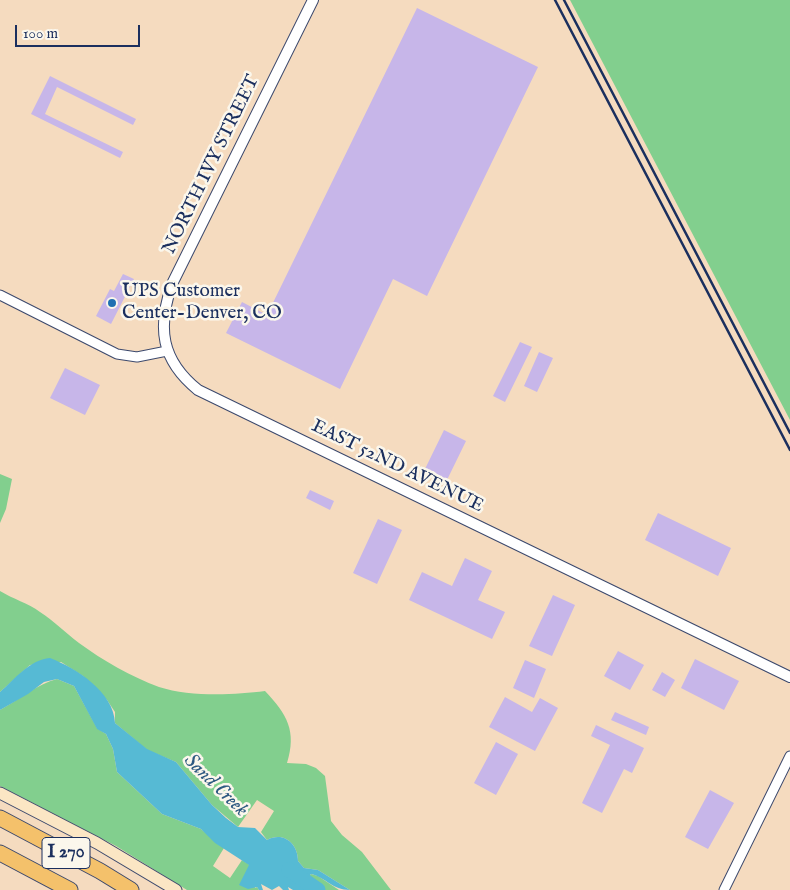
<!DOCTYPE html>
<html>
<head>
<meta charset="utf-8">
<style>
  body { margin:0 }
  #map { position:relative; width:790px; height:890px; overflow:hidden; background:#f5dbbf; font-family:"IM FELL English",serif }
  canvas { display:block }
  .scale { position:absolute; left:15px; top:25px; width:125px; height:22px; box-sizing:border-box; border:2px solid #1b2f5e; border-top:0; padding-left:6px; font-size:15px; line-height:18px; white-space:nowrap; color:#1b2f5e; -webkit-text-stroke:4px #fbf7ec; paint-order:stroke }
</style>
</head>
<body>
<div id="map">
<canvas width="790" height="890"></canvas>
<div class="scale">100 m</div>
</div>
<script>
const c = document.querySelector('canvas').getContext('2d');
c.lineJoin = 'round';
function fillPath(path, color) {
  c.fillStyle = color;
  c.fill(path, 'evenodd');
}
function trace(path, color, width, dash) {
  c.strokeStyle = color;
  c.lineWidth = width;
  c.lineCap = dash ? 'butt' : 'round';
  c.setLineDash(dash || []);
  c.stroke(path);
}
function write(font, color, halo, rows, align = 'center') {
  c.font = font + ' "IM FELL English",serif';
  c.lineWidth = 5;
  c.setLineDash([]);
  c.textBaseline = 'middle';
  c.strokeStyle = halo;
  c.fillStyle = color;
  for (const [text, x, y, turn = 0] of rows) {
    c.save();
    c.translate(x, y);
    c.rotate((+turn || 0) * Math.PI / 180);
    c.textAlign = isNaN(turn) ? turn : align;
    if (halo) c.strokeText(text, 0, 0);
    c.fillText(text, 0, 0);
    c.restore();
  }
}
const green = new Path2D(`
  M570,0H790V420Z
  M0,474L12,479L6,509L0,523Z
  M0,591C13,599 28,603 40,612C54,621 66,633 79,643C102,660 132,677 159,687C190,697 234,695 265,691C287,714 297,731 287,763L306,764L316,768L325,776L331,821L342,835L362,852L391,890H350L318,870L304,868L298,861C298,844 284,831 267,840L261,832L274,811L257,800L238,827L212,805L176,762L147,750L115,723V712L107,700L83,676L61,662L30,665L0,692Z
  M57,679L74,686L97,728L106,734L113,749L117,772L162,814L201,829L224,848L213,866L230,878L242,860L250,865L255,888L257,887L259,890H187L116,846L0,786V710C18,700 38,684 57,679Z
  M311,874L318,876L339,890H306L303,883Z`);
const water = new Path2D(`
  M50,658C76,668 114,692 115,723L147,749L176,762L212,805L226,818L238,827L255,828L267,840C284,831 298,844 298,861L304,868L318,870L350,890C332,890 327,878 311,874L303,883L306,890H293L288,887L289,890H283L279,886L272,890L261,884L263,890H259L257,887L248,889L239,885L249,865L215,843L201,829L162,814L117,772L113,749L106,734L97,729L74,686L57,679L44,682L28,694L0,710V692C15,679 29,660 50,658Z`);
const river = new Path2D(`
  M289,870L318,890`);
const building = new Path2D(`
  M417,8L538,67L427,296L393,279L340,389L226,333L242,302L267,315Z
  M50,76L136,119L133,125L57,87L45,114L123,152L120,158L31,114Z
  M123,274L134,279L111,324L96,316L110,289L114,291Z
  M520,342L532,347L505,402L493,396Z
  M539,352L553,358L537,392L524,386Z
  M65,368L100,385L85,415L50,398Z
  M444,430L466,441L447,480L425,469Z
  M310,490L334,501L330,510L306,498Z
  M658,513L731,548L718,576L645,540Z
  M378,519L402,530L377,584L353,573Z
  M465,558L492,571L478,600L505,612L492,639L409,600L422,572L452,586Z
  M553,595L575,605L552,656L529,646Z
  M618,651L644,665L630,690L604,676Z
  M695,659L739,681L724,710L681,688Z
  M525,660L546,669L534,698L513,688Z
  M662,672L675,680L665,697L652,690Z
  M505,697L532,712L540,698L558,708L535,751L489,727Z
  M615,712L649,727L646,735L611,720Z
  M596,725L644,748L632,773L624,769L602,813L582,803L610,745L591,736Z
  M496,742L518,754L496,795L474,783Z
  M710,790L734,803L708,849L685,837Z`);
const minor = new Path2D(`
  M0,295L117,354L137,357L167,351
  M724,890L790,756`);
const tertiary = new Path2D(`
  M313,0L172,284C157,328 161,360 198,390L790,677`);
const secondary = new Path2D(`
  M0,793L97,843L176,890`);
const motorway = new Path2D(`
  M0,818L100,871L131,890
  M0,853L70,890`);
const rail = new Path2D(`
  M555,0L790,450
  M564,0L790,433`);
const markers = [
  [112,303,5,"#1f6fb2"]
];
const shields = [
  [66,853,48]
];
const shieldNames = [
  ["I 270",66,853]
];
const streetNames = [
  ["NORTH IVY STREET",212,165,-64],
  ["EAST 52ND AVENUE",397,467,26]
];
const poiNames = [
  ["UPS Customer",122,292],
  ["Center-Denver, CO",122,314]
];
const waterNames = [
  ["Sand Creek",215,786,44]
];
fillPath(green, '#82cf8e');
fillPath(water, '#56bad4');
trace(river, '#56bad4', 15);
fillPath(building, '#c7b6e9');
trace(minor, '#3c496d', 11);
trace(tertiary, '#3c496d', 12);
trace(secondary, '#3c496d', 13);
trace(motorway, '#3c496d', 17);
trace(minor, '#fff', 9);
trace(tertiary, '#fff', 10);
trace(secondary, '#fbe6c4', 11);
trace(motorway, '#f4c16b', 15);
trace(rail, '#1b2f5e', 2.5);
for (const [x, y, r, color] of markers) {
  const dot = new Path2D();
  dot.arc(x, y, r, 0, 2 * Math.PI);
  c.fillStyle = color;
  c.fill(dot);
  trace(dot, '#fbf7ec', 2);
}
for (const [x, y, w] of shields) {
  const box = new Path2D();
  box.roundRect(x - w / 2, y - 15.5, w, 31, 4);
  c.fillStyle = '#fbf7ec';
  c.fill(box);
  trace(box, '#1b2f5e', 1);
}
write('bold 18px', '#1b2f5e', null, shieldNames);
write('19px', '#1b2f5e', '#fbf7ec', streetNames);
write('19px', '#1b2f5e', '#fbf7ec', poiNames, 'left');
write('italic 20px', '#2d5981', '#fbf7ec', waterNames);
</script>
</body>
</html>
